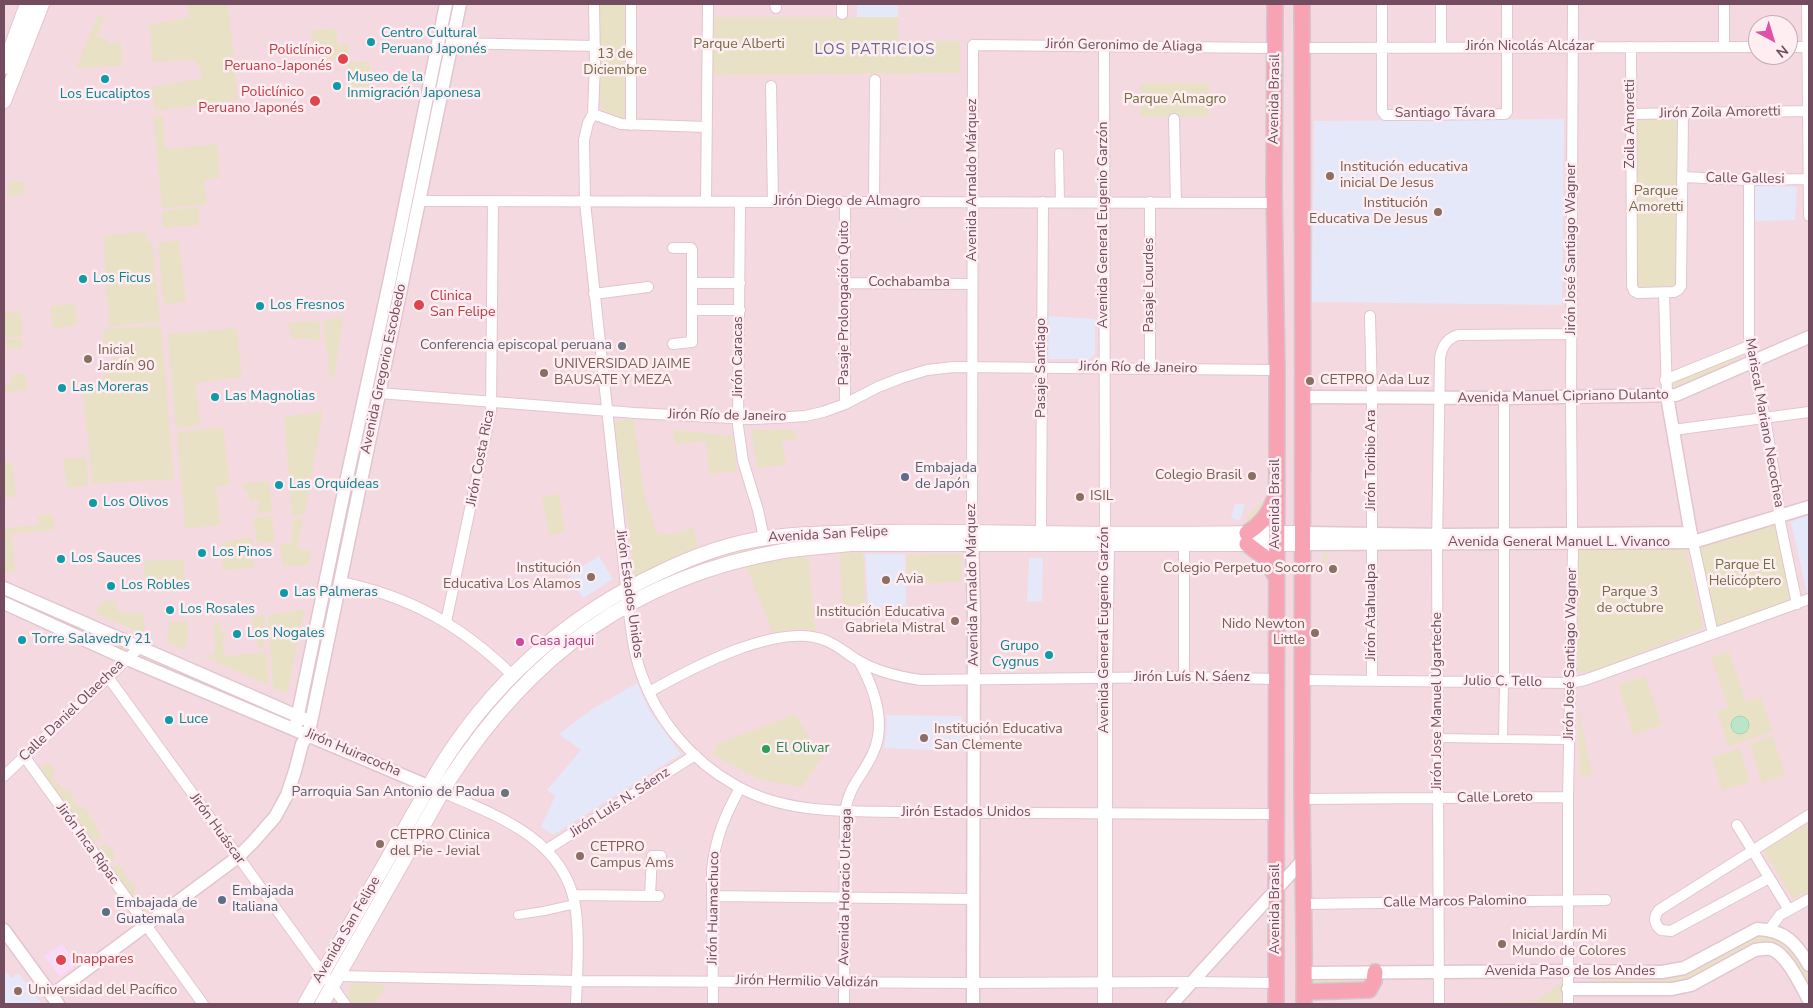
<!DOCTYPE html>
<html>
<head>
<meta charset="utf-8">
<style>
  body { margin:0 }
  #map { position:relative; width:1813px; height:1008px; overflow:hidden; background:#fbe7ec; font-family:"Nunito Sans",sans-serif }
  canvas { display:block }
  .frame { position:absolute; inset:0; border:5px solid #744c5f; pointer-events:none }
  .north { position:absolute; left:1748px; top:15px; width:50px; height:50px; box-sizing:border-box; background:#feedf1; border:1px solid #c7adb7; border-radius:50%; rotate:141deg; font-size:14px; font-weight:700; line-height:20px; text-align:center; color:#744c5f }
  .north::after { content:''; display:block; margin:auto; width:18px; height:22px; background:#e052a7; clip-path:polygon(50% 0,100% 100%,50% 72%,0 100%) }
</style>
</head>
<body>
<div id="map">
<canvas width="1813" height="1008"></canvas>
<div class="frame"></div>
<div class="north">N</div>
</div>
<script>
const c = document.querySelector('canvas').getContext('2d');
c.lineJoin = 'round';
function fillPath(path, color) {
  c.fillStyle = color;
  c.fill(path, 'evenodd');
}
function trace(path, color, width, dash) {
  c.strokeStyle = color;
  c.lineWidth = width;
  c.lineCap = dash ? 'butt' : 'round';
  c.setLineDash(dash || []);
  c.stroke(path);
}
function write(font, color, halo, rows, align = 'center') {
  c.font = font + ' "Nunito Sans",sans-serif';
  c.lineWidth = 5;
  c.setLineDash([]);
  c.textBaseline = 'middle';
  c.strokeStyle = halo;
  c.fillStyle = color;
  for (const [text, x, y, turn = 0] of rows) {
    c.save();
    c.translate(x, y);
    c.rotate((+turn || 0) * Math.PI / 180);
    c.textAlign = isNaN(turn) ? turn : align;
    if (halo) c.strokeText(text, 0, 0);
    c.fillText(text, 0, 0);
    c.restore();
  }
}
const residential = new Path2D(`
  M4,4H1809V1004H4ZM1758,25H1788V55H1758Z`);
const education = new Path2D(`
  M857,4H898V17H857Z
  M1564,119L1562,305L1312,302L1314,121Z
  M1755,185L1797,187L1795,220L1755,221Z
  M1046,316L1095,319V354L1090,359H1046Z
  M1235,504H1245L1240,521L1231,518Z
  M1809,515V593L1807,594L1791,522Z
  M865,554H905L906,605L868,608Z
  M599,556L613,579L583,598L569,575Z
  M1029,558H1043L1042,601L1027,602Z
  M637,683L649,710L681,754L553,835L541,827L555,796L547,790L581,750L559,734L591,710Z
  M886,715L962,716L961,751L884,748L887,727Z
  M7,972L11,978L18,973L42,1004H4V975Z`);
const medical = new Path2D(`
  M62,944L77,964L60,977L44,956Z`);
const green = new Path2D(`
  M187,4H228L238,100L155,111L151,87L203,78L196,60L153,62L149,25L189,17Z
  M450,4H457L434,111H430Z
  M600,4H630V121C615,122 607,119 600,104Z
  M98,15L105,18L97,37L107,39L108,44L121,42L122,66L76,68Z
  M711,17H898L899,41H960V73L710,75Z
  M336,28L338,45L348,44L350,59L324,61L315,49L310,31Z
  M369,61L371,92L350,94L347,63Z
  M1141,83H1209V117H1141Z
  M153,115L163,116L165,149L217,144L220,178L204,180L207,205L162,208Z
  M1639,119L1674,120L1678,123L1677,284L1675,288L1638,289L1635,286V122Z
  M10,181L23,182L25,195L7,196Z
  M199,207V225L163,228L162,211Z
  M146,231L147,241L152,242L160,322L109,326L103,236Z
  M179,240L186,301L164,305L158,243Z
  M75,304L77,326L52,328L50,306Z
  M21,311L22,337L4,338V312Z
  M343,317L335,376L330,378L323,320Z
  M319,321L321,340L313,341L312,338L292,339L288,323Z
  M161,325L174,479L93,484L82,389L101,386V378L107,374L106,362H114L113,347H104L103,329Z
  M237,328L242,377L196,383L200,425L176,429L168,334Z
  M22,338L23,349H7L6,340Z
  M1736,354L1741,361L1676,389L1673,383L1675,380Z
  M25,373L27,390L4,393V385L11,383V375Z
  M323,411L305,514L292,516L284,417Z
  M634,419L645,500L651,513L655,532L671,535L693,528L699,551L635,577L614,421Z
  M223,426L230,485L216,487L220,525L185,529L177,433Z
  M673,430L733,436L737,471L709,474L706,441L675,444Z
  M751,430H796L797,439L782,441L786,465L757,468Z
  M86,457L88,485L67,488L63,459Z
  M12,462L16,497H4V463Z
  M351,479H357L347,527L341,526Z
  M269,481L272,512L259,514L257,511L260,500L250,502L247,492L242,485L246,483Z
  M559,494L565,532L549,535L542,497Z
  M1262,501L1266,503L1264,509L1250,523L1247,522L1246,519L1249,514Z
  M51,514L53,516L54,530L4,534V528L39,525L37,516Z
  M272,515L275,542L257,543L253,518Z
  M303,518L297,548L312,552L308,565L283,567L280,544L292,542L293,520Z
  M1775,524L1792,601L1717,626L1697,547Z
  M4,535H12L15,572L4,573Z
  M889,536L773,551L640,598L638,588L703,559L765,543Z
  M252,537L254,568L223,570L222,542Z
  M1577,548L1686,549L1703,624L1702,629L1588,673L1581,672L1577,669Z
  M839,551H863L865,605L843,606Z
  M1321,552L1330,553L1323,566L1312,572V564L1318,565L1322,562L1323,556Z
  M808,554L816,633C805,624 787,630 773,634L746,566Z
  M962,554L961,582L908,584L906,555Z
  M335,557L342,558L323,640H318Z
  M183,559L185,584L145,587L144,561Z
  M4,592L127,646L125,653L4,600Z
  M116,600L118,611L123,613L143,612L145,635L95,613L103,601Z
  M305,609L287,694L273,688L268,615Z
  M265,615V647L258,648L251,617Z
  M220,620L221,632H225L226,637L222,638L225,656L266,652L269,686L206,657L213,654L215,646L213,625Z
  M188,621V636L184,650L165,641L169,632L168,622Z
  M1729,651L1746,702L1761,697L1773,732L1728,747L1717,711L1728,707L1711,657Z
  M147,653L291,715L287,724L142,660Z
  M313,659H320L308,712L303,710Z
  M1645,676L1662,725L1634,735L1618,685Z
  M1578,704L1592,776H1580Z
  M795,714L822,757L802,787L761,780L712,755L717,744Z
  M1773,736L1785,775L1762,783L1750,743Z
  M1740,748L1750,782L1722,791L1712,757Z
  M48,762L55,771L52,775L63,790L68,788L78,807H83L88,812L102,837L90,846L37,770Z
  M1809,823V891L1793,899L1763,850Z
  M106,844L113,850L115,859L110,864L113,867L119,863L128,879L136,886L134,891L137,898L142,897L149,908L143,915L96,850Z
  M1758,934L1774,936L1797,951L1809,972V984L1804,976L1798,974L1772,947L1696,978L1678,983L1594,984V973L1662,975Z
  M1312,979H1365L1364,987L1312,986Z
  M351,981L386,985L375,1004H352L348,997Z
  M1561,982V1004H1448L1537,1001Z`);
const water = new Path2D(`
  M1731 725a9 9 0 1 1 18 0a9 9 0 1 1-18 0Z`);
const pedestrian = new Path2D(`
  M1059,153L1060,202
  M1438,738L1569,740
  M1503,739L1504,682
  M518,915L544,911L575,904`);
const minor = new Path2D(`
  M594,4L595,63L593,114L588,123L584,140L585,202L628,605C631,627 633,651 641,673C657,720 692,761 735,785C785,814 843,811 900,812C941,813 981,813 1022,813C1107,813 1191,814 1276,814
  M775,4L776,8
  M842,4V14
  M1382,4V111L1385,115L1505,114L1507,112V4
  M1724,4V46
  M1807,4L1809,216
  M452,43L595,46
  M1104,46L1105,533
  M1441,47V4
  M1631,47L1632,286L1634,291L1638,293L1674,292L1678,290L1681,286L1683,114
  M1788,47H1809
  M1302,48L1758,47
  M771,86L773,202
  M593,114L621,124L706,127
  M1631,114L1809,111
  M1174,119L1176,203
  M631,125V4
  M1682,177L1749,180L1809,179
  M1749,180V346L1765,418L1776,484L1780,522L1797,604
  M420,201L1274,203
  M706,202L708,4
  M740,202L738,426L743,461L758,510L764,538
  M845,202V404
  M874,202L875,80
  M692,283H740
  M845,283L972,284
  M1664,293L1667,396
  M594,294L648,287
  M692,310H740
  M1370,316L1372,397V680
  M673,344L692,342V250L691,248H673
  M1150,369V202
  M1665,380L1749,346
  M379,393L635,413L750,419L775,418L805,416L823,412L845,404L878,387L901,378L927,370L954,367L1277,370
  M1673,430L1809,412
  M972,532L973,45L1275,48
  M1041,533L1043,202
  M1693,542L1713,634
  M1184,544V677
  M340,582C409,596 461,625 512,675
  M446,622L491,410L493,201
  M108,677L345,1004
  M1302,680L1570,683L1585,680L1809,599
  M1504,682V398
  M649,692C690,669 780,620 827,641C839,646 848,655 859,661C878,672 900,677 921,680L1184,677L1277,679
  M24,756L203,1004
  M4,776L140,647
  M442,792C496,815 564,839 575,905C580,934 577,974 576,1004
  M1302,799L1568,797
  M1737,825L1789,910
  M546,850L695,755
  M1769,878L1671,931L1661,930C1654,924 1653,917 1659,910L1809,815
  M573,895L659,896
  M650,896L652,856H661
  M712,896L973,899
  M1304,904L1606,900
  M1769,930L1780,915L1809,899
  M338,976L577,981L973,983L1193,982L1276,983
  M713,1004L712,870C715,839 725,815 740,788
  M844,1004L845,811C850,783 863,776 873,753C887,723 874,688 859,661
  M1439,1004L1437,544L1440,358C1442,347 1446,339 1458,335L1571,334
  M1568,1004V797L1573,550L1572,524L1571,397L1573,4`);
const tertiary = new Path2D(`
  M1667,396L1692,541
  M1304,397L1504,398L1676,395L1809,337
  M1304,533L1447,535L1691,533
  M972,534L974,617L973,1004
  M1304,544L1693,542L1809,507
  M4,588L304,719
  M4,603L118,655L442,792
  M295,729L346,482L391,274L446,4
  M4,930L58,1004
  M1305,973L1567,971L1662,972L1684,968L1757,929C1785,930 1796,943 1809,965
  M1568,989H1672L1691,985L1755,950C1761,949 1766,948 1771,949C1787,954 1801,986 1809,1000
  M52,995L238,857L253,842L275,817L287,795L295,771L302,744L308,735L311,722L460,4
  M1172,1004L1303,860`);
const secondary = new Path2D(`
  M4,67L27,4
  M4,101L42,4
  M1105,535L1107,544L1105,678V1004
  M305,1004L436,774C489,685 567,615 661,572C694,556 730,543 766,538C799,533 833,533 867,532C924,531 982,532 1040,533C1128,535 1216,533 1304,533
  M322,1004L449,780C530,655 634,577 783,551C806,548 829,546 851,544H1304`);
const primary = new Path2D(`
  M1275,4L1274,188L1277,370L1276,1004
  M1302,4C1303,264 1303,523 1302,783C1302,857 1305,931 1304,1004
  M1247,533C1260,525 1269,515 1274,500
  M1247,544L1263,556L1275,575
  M1304,992L1369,990L1374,981L1375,972`);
const markers = [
  [371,42,5,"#0f9aa8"],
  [343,59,6,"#e0444e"],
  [105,79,5,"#0f9aa8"],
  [337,86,5,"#0f9aa8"],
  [315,101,6,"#e0444e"],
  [1330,176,5,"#8d6e63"],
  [1438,212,5,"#8d6e63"],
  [83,279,5,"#0f9aa8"],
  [419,305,6,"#e0444e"],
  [260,306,5,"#0f9aa8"],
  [622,346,5,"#6b7280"],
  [88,359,5,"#8d6e63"],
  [544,373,5,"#8d6e63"],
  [1310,381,5,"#8d6e63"],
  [62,388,5,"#0f9aa8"],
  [215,397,5,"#0f9aa8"],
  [1252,476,5,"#8d6e63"],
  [905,477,5,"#5c6f8a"],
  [279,485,5,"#0f9aa8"],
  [1080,497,5,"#8d6e63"],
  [93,503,5,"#0f9aa8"],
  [202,553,5,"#0f9aa8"],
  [61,559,5,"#0f9aa8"],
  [1333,569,5,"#8d6e63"],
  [591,577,5,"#8d6e63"],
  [886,580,5,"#8d6e63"],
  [111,586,5,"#0f9aa8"],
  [284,593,5,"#0f9aa8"],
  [170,610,5,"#0f9aa8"],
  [955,621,5,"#8d6e63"],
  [1315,633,5,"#8d6e63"],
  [237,634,5,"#0f9aa8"],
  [22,640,5,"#0f9aa8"],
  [520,642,5,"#d1479c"],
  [1049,655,5,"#0f9aa8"],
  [169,720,5,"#0f9aa8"],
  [924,738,5,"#8d6e63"],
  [766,749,5,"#2e9e5b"],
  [505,793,5,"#6b7280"],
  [380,844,5,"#8d6e63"],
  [580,856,5,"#8d6e63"],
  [222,900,5,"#5c6f8a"],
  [106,912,5,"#5c6f8a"],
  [1502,944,5,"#8d6e63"],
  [61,960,6,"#e0444e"],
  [18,991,5,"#8d6e63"]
];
const cultureNames = [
  ["Centro Cultural",381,34],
  ["Peruano Japonés",381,50],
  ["Museo de la",347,78],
  ["Inmigración Japonesa",347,94],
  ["Los Eucaliptos",105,95,"center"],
  ["Los Ficus",93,279],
  ["Los Fresnos",270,306],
  ["Las Moreras",72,388],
  ["Las Magnolias",225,397],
  ["Las Orquídeas",289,485],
  ["Los Olivos",103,503],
  ["Los Pinos",212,553],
  ["Los Sauces",71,559],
  ["Los Robles",121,586],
  ["Las Palmeras",294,593],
  ["Los Rosales",180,610],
  ["Los Nogales",247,634],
  ["Torre Salavedry 21",32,640],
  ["Grupo",1039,647,"right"],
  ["Cygnus",1039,663,"right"],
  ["Luce",179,720]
];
const parkNames = [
  ["Parque Alberti",739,45],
  ["13 de",615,55],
  ["Diciembre",615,71],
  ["Parque Almagro",1175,100],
  ["Parque",1656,192],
  ["Amoretti",1656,208],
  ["Parque El",1745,566],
  ["Helicóptero",1745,582],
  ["Parque 3",1630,593],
  ["de octubre",1630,609]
];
const streetNames = [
  ["Jirón Geronimo de Aliaga",1124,46,1],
  ["Jirón Nicolás Alcázar",1530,47],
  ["Avenida Brasil",1275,99,-89],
  ["Jirón Zoila Amoretti",1720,113,-1],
  ["Santiago Távara",1445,114],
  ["Zoila Amoretti",1631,124,-90],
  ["Calle Gallesi",1745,179,1],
  ["Avenida Arnaldo Márquez",973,180,-90],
  ["Jirón Diego de Almagro",847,202],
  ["Avenida General Eugenio Garzón",1104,225,-90],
  ["Jirón José Santiago Wagner",1572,249,-90],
  ["Cochabamba",909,283],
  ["Pasaje Lourdes",1150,285,-90],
  ["Pasaje Prolongación Quito",845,303,-90],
  ["Jirón Caracas",739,357,-90],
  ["Pasaje Santiago",1042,368,-90],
  ["Jirón Río de Janeiro",1138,368,1],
  ["Avenida Gregorio Escobedo",384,369,-78],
  ["Avenida Manuel Cipriano Dulanto",1563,397,-1],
  ["Jirón Río de Janeiro",727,416,1],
  ["Mariscal Mariano Necochea",1764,423,80],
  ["Jirón Costa Rica",481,458,-79],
  ["Jirón Toribio Ara",1372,460,-90],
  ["Avenida Brasil",1276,504,-90],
  ["Avenida San Felipe",828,535,-3],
  ["Avenida General Manuel L. Vivanco",1559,543],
  ["Avenida Arnaldo Márquez",973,585,-91],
  ["Jirón Estados Unidos",629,594,82],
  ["Jirón Atahualpa",1372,612,-90],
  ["Avenida General Eugenio Garzón",1105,630,-90],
  ["Jirón José Santiago Wagner",1571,654,-89],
  ["Jirón Luís N. Sáenz",1192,678],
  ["Julio C. Tello",1503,682,1],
  ["Jirón Jose Manuel Ugarteche",1438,701,-90],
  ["Calle Daniel Olaechea",72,711,-44],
  ["Jirón Huiracocha",353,753,23],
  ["Calle Loreto",1495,798,-1],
  ["Jirón Luís N. Sáenz",620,803,-33],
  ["Jirón Estados Unidos",966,813],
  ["Jirón Huáscar",217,829,54],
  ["Jirón Inca Rípac",87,844,54],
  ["Avenida Horacio Urteaga",846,887,-89],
  ["Calle Marcos Palomino",1455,902,-1],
  ["Jirón Huamachuco",714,908,-89],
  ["Avenida Brasil",1276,909,-90],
  ["Avenida San Felipe",347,930,-60],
  ["Avenida Paso de los Andes",1570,972],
  ["Jirón Hermilio Valdizán",807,982,1]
];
const healthNames = [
  ["Policlínico",332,51],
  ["Peruano-Japonés",332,67],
  ["Policlínico",304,93],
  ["Peruano Japonés",304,109],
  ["Clinica",430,297,"left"],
  ["San Felipe",430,313,"left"],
  ["Inappares",72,960,"left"]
];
const educationNames = [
  ["Institución educativa",1340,168],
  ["inicial De Jesus",1340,184],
  ["Institución",1428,204,"right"],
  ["Educativa De Jesus",1428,220,"right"],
  ["Inicial",98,351],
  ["Jardín 90",98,367],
  ["UNIVERSIDAD JAIME",554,365],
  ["BAUSATE Y MEZA",554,381],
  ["CETPRO Ada Luz",1320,381],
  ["Colegio Brasil",1242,476,"right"],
  ["ISIL",1090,497],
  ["Institución",581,569,"right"],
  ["Educativa Los Alamos",581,585,"right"],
  ["Colegio Perpetuo Socorro",1323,569,"right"],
  ["Avia",896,580],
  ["Institución Educativa",945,613,"right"],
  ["Gabriela Mistral",945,629,"right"],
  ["Nido Newton",1305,625,"right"],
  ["Little",1305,641,"right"],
  ["Institución Educativa",934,730],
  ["San Clemente",934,746],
  ["CETPRO Clinica",390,836],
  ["del Pie - Jevial",390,852],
  ["CETPRO",590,848],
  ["Campus Ams",590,864],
  ["Inicial Jardín Mi",1512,936],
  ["Mundo de Colores",1512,952],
  ["Universidad del Pacífico",28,991]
];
const worshipNames = [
  ["Conferencia episcopal peruana",612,346],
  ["Parroquia San Antonio de Padua",495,793]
];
const serviceNames = [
  ["Embajada",915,469],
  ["de Japón",915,485],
  ["Embajada",232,892],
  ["Italiana",232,908],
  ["Embajada de",116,904],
  ["Guatemala",116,920]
];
const hotelNames = [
  ["Casa jaqui",530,642]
];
const leisureNames = [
  ["El Olivar",776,749]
];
const neighbourhoodNames = [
  ["LOS PATRICIOS",875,50]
];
fillPath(residential, '#f5d9e0');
fillPath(education, '#e4e8f8');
fillPath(medical, '#f9dbf7');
fillPath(green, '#e9e1c6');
fillPath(water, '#bce4c9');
trace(water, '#a3d6b4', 1);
trace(pedestrian, '#e2c5cf', 10);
trace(minor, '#e2c5cf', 12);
trace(tertiary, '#e2c5cf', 15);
trace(secondary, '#e7c3d0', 16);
trace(primary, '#d3c6cc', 18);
trace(pedestrian, '#fff', 8);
trace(minor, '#fff', 10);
trace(tertiary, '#fff', 12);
trace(secondary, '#fff', 14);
trace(primary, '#f7a3b3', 15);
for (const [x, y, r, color] of markers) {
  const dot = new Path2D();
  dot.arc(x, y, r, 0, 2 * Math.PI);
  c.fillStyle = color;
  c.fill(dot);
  trace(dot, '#feedf1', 2);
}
write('14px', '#0d838f', '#feedf1', cultureNames, 'left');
write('14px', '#746e42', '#feedf1', parkNames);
write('14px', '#744c5f', '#feedf1', streetNames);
write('14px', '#be3a42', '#feedf1', healthNames, 'right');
write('14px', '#785e54', '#feedf1', educationNames, 'left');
write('14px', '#5b616d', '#feedf1', worshipNames, 'right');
write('14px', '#4e5e75', '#feedf1', serviceNames, 'left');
write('14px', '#b23c85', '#feedf1', hotelNames, 'left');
write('14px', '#27864d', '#feedf1', leisureNames, 'left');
c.letterSpacing = '1px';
write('15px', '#646b90', '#feedf1', neighbourhoodNames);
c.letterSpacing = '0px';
</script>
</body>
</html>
